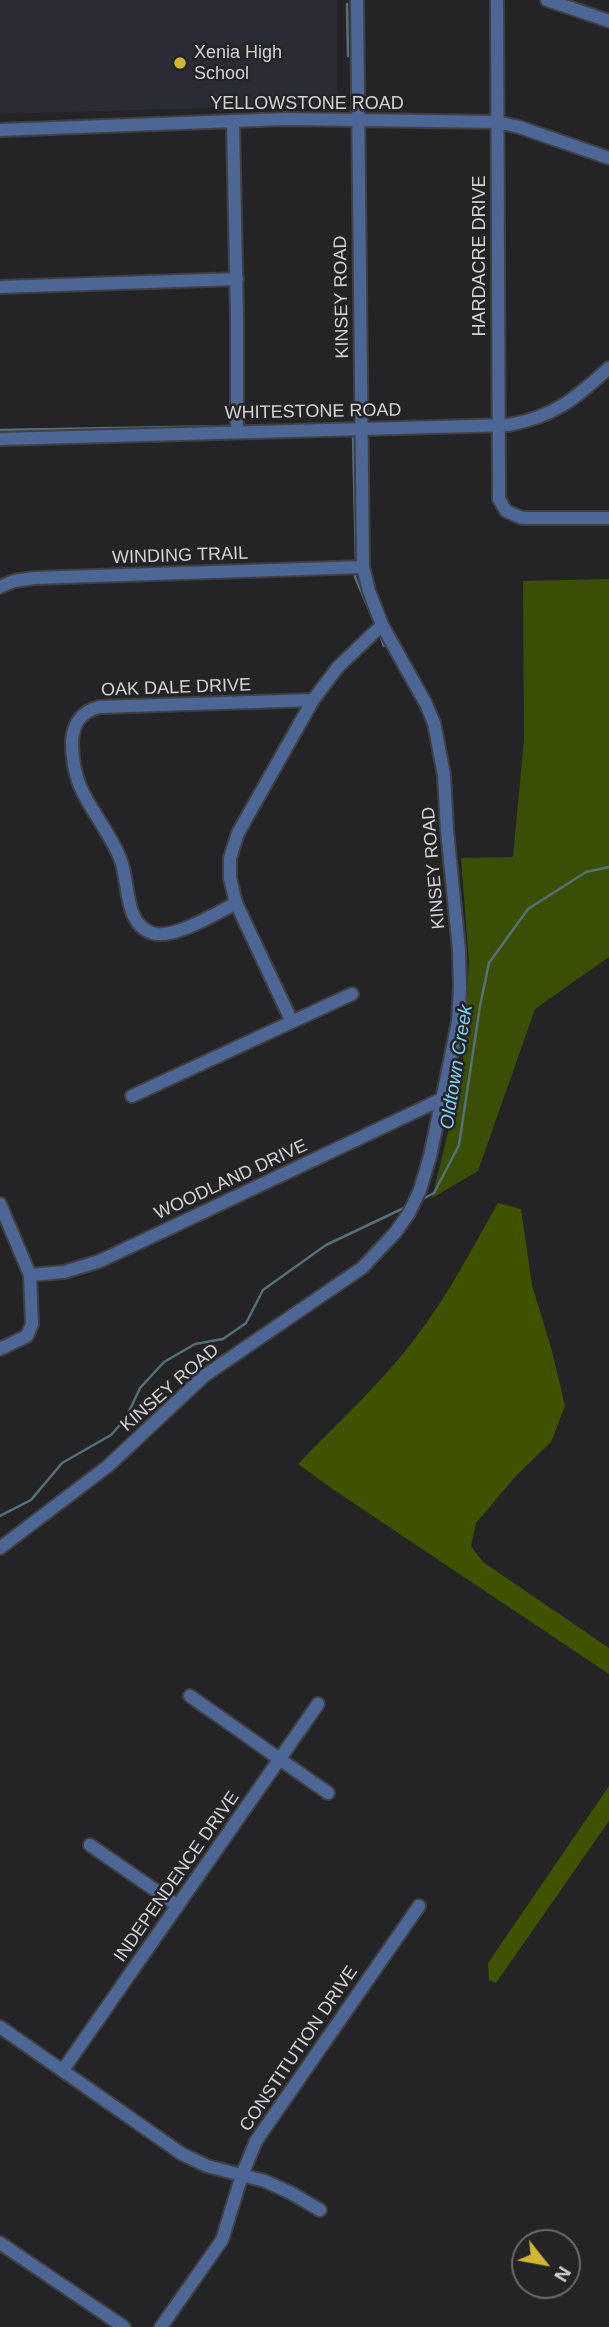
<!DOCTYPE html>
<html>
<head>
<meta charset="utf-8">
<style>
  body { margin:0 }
  #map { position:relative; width:609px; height:2327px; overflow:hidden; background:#242427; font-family:Arial,sans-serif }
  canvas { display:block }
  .north { position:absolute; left:511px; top:2229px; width:70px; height:70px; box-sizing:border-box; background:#242427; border:2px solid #6a6a6d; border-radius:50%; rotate:121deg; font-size:19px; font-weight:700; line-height:28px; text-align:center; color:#d3d3d5 }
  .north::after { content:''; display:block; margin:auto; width:24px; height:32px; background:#d4b635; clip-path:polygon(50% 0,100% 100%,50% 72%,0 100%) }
</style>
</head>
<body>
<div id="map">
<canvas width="609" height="2327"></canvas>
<div class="north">N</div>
</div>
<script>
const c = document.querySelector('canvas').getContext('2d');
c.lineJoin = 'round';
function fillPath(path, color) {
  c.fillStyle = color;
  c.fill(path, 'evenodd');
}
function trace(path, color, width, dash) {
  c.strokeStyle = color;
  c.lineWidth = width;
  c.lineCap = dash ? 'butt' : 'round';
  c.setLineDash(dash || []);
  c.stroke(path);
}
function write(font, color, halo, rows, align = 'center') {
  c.font = font + ' Arial,sans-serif';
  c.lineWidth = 5;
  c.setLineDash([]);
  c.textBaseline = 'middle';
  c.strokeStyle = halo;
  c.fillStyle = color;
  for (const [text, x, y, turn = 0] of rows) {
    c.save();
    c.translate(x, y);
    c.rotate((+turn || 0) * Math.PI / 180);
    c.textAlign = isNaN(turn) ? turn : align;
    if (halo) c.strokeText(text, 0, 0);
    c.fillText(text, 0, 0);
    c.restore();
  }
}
const built = new Path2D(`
  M0,0H337V104L0,114Z`);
const green = new Path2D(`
  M609,579V957L535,1009L478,1171L432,1198L462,1076L469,962L461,858L513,857L524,739L523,581Z`);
const forest = new Path2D(`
  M498,1203L521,1209L532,1285L552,1351L565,1406L551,1442L515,1477L476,1523L471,1546L483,1562L609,1648V1674L331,1488L298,1464C338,1422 382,1383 416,1337C448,1296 472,1248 498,1203Z
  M609,1786V1821L496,1983L489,1980L488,1963Z`);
const stream = new Path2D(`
  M347,4L348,56
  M329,424L352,423
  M241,426L291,425
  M0,430L231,426
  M353,434L356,563
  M355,570V577L373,619
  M380,635L384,646
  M421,1200L434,1193L459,1145L480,1006L489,963L528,909L586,872L609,867
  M0,1516L31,1500L62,1463L111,1435L126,1418L140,1388L164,1362L195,1344L223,1339L246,1323L263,1290L326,1245L406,1207`);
const minor = new Path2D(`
  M497,0L499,499L506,511L522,518H609
  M547,0L609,21
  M233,121L237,319V432
  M0,130L286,119L497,122L519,127L609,158
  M0,287L237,279
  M0,439L508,425C554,417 576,398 609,368
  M0,587L14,581L34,578L363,567
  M236,903C217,913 173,940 152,933C123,923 130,882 120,858C101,813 72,797 72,742C73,723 81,712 99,707L313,700
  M292,1022L236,903L230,878V858L238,833L313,700L338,667L382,625
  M132,1096L352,994
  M0,1204L30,1275L32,1324L27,1336L0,1349
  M30,1275L64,1272L100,1261L442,1099
  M0,1548L108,1466L204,1376L362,1268L395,1233L409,1213L420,1190L430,1156L448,1071L458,1021L460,988L459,950L447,830L444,775L434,723L426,704L382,625L369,591L363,567L357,0
  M190,1696L328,1793
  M90,1845L178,1906
  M0,2027L182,2154L207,2166L265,2181L291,2193L320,2210
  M63,2070L318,1704
  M0,2243L124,2327
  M161,2327L222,2240L242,2175L256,2141L419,1906`);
const markers = [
  [180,63,7,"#d4b635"]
];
const poiNames = [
  ["Xenia High",194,53],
  ["School",194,74]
];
const streetNames = [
  ["YELLOWSTONE ROAD",307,104],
  ["HARDACRE DRIVE",480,256,-90],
  ["KINSEY ROAD",342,297,-91],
  ["WHITESTONE ROAD",313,412,-1],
  ["WINDING TRAIL",180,556,-2],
  ["OAK DALE DRIVE",176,688,-2],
  ["KINSEY ROAD",434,868,-95],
  ["WOODLAND DRIVE",231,1180,-25],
  ["KINSEY ROAD",170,1388,-41],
  ["INDEPENDENCE DRIVE",177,1877,-55],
  ["CONSTITUTION DRIVE",299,2049,-56]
];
const waterNames = [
  ["Oldtown Creek",457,1067,-81]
];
fillPath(built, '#2b2b34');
fillPath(green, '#3b4e06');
fillPath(forest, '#3e5200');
trace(stream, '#556f7b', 2.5);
trace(minor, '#404043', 16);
trace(minor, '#4c6696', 12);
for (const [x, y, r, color] of markers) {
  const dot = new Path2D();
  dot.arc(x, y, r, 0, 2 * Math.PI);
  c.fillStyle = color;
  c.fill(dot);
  trace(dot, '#242427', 2.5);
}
write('18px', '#d3d3d5', '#242427', poiNames, 'left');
write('18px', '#d3d3d5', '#242427', streetNames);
write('italic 19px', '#7fcef3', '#242427', waterNames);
</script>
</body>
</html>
